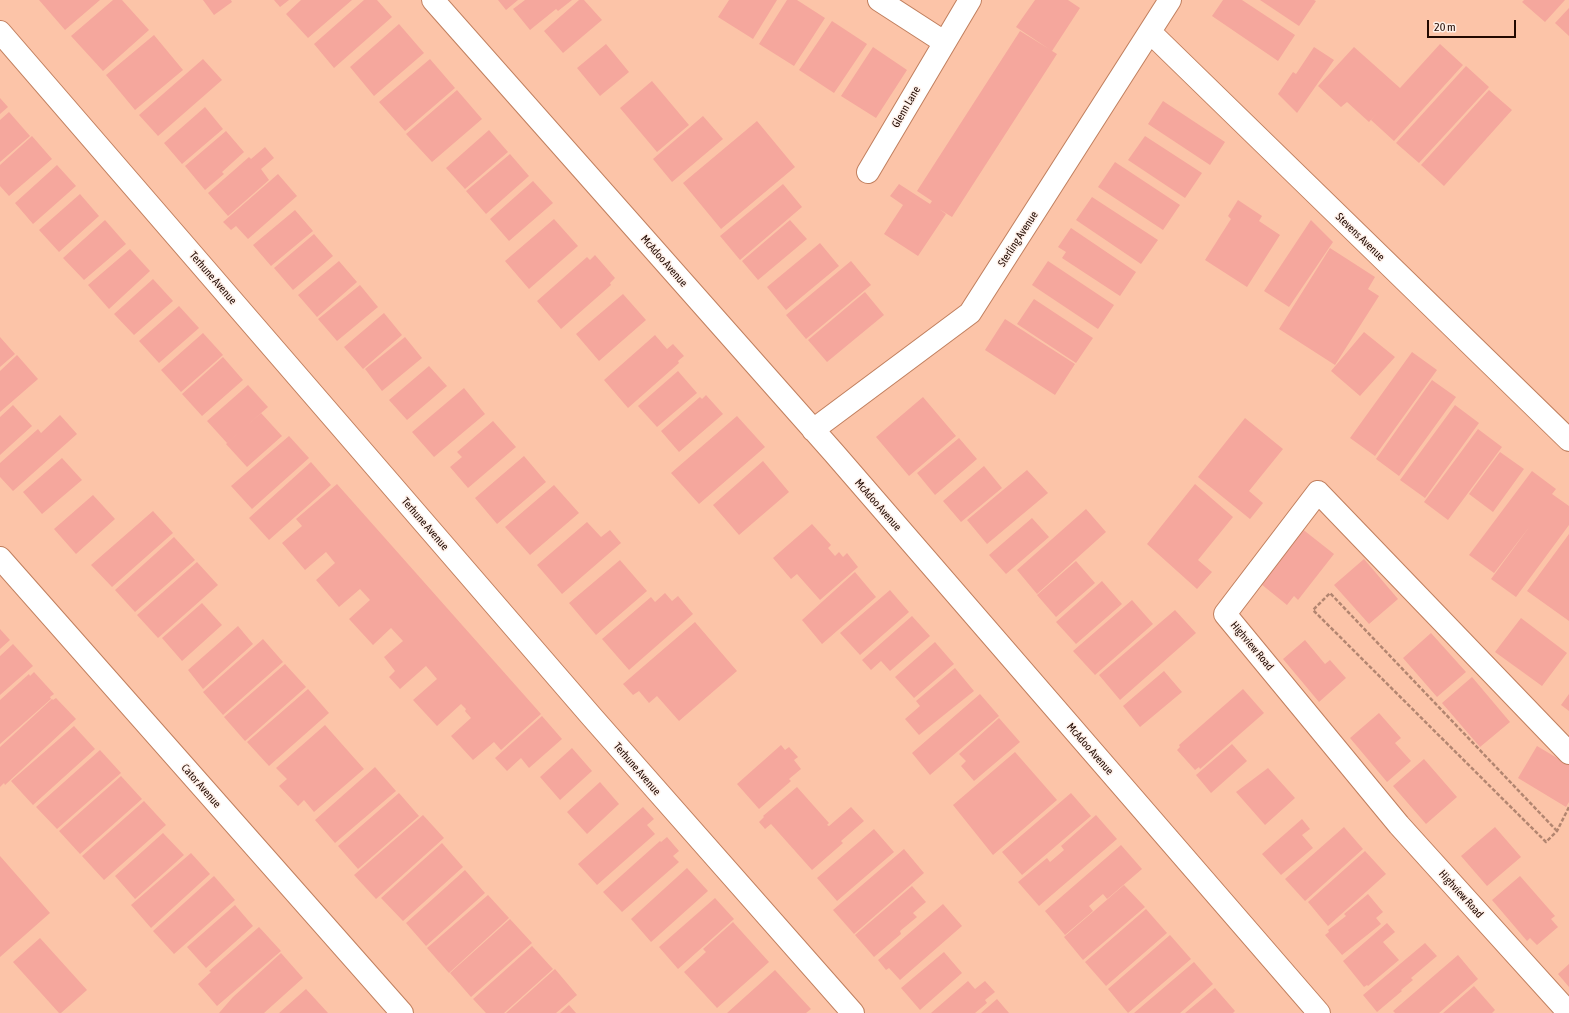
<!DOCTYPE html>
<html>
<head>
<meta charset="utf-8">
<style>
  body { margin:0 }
  #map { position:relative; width:1569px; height:1013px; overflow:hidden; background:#fcc4a8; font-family:"Asap Condensed",sans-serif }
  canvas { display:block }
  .scale { position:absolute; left:1427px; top:20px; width:89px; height:18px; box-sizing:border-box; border:2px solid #210901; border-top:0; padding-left:5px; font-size:12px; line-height:14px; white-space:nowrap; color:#210901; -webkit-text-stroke:3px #fef0e9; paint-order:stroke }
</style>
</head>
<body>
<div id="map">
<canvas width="1569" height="1013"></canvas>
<div class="scale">20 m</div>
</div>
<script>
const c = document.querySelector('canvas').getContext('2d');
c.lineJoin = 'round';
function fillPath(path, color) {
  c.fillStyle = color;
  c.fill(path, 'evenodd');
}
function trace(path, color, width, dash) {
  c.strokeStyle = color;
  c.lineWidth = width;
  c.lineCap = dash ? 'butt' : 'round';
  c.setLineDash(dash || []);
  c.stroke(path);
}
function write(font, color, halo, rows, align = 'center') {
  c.font = font + ' "Asap Condensed",sans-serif';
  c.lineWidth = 3;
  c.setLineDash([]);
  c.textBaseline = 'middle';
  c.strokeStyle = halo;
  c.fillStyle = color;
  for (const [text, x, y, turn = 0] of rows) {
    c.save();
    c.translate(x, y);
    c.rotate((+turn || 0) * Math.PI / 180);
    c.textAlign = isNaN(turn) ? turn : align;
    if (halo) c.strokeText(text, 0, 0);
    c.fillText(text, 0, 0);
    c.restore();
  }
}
const building = new Path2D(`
  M39,0H100L65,30Z
  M113,0H122L149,30L103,71L71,36Z
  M203,0H231L232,2L214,15Z
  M274,0H289L280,7Z
  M301,0H352L308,38L286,14Z
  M364,0H377L392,17L334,68L314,44Z
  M498,0H518L506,10Z
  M525,0H572L558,11L556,9L530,30L513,9Z
  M579,0H584L602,20L563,53L544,31Z
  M729,0H777L753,39L718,17Z
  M787,0H797L825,18L794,66L759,44Z
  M1035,0H1068L1080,8L1052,51L1016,27Z
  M1223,0H1242L1295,35L1278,61L1212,16Z
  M1260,0H1314L1316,1L1299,26Z
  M1524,0H1565L1545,22L1522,2Z
  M1569,8V36L1555,23Z
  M832,21L867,44L834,93L799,70Z
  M399,24L424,53L374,96L350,67Z
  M1020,31L1057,54L952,217L939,209L946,214L918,256L884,234L903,205L890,196L899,184L930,204L932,201L917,191Z
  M154,35L183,70L135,110L106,75Z
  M606,44L629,72L600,96L577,68Z
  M1440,44L1463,65L1394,141L1371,120L1378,112L1369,122L1347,102L1341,107L1318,86L1354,47L1400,88Z
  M873,47L907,70L876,118L841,96Z
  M1314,47L1334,60L1297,113L1278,94L1293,72L1296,74Z
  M203,59L222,80L158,136L139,115Z
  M430,59L455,88L405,131L379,102Z
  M1466,66L1489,87L1419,163L1396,143Z
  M652,81L689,125L657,152L620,108Z
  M457,90L482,119L432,162L406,134Z
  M1489,90L1512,110L1444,186L1421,165Z
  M0,98L8,107L0,114Z
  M1163,101L1225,142L1210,165L1148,124Z
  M205,107L223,129L182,164L164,143Z
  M9,112L30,136L0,162V120Z
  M703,116L723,139L672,182L653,159Z
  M757,121L795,167L721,229L683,183Z
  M489,130L508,152L465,189L446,168Z
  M226,131L244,152L222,172L224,174L205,190L185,166Z
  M32,136L52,159L9,196L0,186V165Z
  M1145,136L1202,173L1185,198L1128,160Z
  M265,147L274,158L261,169L269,180L228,216L208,193L249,157L251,159Z
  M510,154L529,176L486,214L466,191Z
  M1115,162L1180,205L1163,230L1098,187Z
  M57,165L76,186L33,224L15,203Z
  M278,174L297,196L248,239L236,226L231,230L223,222Z
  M533,181L553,203L509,241L490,219Z
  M783,184L802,207L740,260L720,236Z
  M80,194L99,216L59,252L39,230Z
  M1092,197L1158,240L1141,264L1076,220Z
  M1238,200L1262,216L1259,221L1280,235L1247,287L1205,260L1231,219L1228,216Z
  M295,210L313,231L271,266L253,245Z
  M554,219L578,246L529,289L505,261Z
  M105,220L126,244L84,280L63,258Z
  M790,220L807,239L758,280L742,261Z
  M1311,220L1333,242L1289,307L1264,291Z
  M1071,228L1136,272L1120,296L1062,258L1066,252L1058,247Z
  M314,234L333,256L293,290L274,268Z
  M820,243L839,266L786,310L767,287Z
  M1330,248L1375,277L1368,289L1379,296L1335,365L1279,329Z
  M130,249L150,271L109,309L88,285Z
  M595,255L615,278L610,283L611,285L561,329L537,301L587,257L590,260Z
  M339,261L357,282L317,317L298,295Z
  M851,261L871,285L806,339L786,315Z
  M1048,261L1114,305L1098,329L1032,285Z
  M153,279L173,301L134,335L114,314Z
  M360,285L378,307L337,341L318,319Z
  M865,292L884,315L827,362L808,340Z
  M623,294L646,320L599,361L576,334Z
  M1034,299L1093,338L1076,363L1017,324Z
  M179,306L199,328L159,363L139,341Z
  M384,313L402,335L363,369L344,347Z
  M1005,319L1075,364L1055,395L985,350Z
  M1364,332L1395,357L1360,396L1331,371Z
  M203,333L223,355L181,392L161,370Z
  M655,335L667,349L673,344L684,356L678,361L679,363L628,408L604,380Z
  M0,337L15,354L0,367Z
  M405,337L422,358L382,391L365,369Z
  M1412,352L1437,370L1375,456L1350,438Z
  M17,355L38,379L0,412V371Z
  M223,357L243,380L202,416L182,394Z
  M429,366L447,386L407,420L389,400Z
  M678,371L697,393L657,427L638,406Z
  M1432,380L1456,397L1399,476L1376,459Z
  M248,385L268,407L227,443L207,421Z
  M464,388L485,414L434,457L412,432Z
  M706,395L723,414L679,452L661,431L700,397L702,399Z
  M923,397L956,436L909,476L876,437Z
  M13,405L32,426L0,455V417Z
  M1455,405L1479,423L1425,498L1400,480Z
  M261,413L282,436L247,467L226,444Z
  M60,415L77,434L13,491L0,477V463L38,429L41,433Z
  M737,416L765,447L699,504L671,473Z
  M1245,418L1283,449L1249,491L1263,503L1250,519L1198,477Z
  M493,421L516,447L468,488L450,467L462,457L457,452Z
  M1478,429L1502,447L1448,520L1424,502Z
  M289,436L309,458L252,509L231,486Z
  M959,438L977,459L935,495L917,473Z
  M1500,452L1524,469L1493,512L1469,494Z
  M524,456L546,482L497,524L475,498Z
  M62,458L82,480L42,514L23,492Z
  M763,461L789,492L739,535L713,505Z
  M311,462L331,485L269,540L249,518Z
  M984,466L1002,488L961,522L943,501Z
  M1027,470L1048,493L987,544L967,520Z
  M1532,471L1556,489L1552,494L1569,506V525L1516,597L1491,579L1530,526L1494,573L1469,555Z
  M337,484L541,714L501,750L494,742L473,760L451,736L471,718L465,711L466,709L461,704L437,726L413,700L437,679L432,673L426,666L400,689L389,677L395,671L384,657L403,641L391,628L373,645L349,619L370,600L360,589L339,607L316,580L335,563L326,552L305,570L282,543L302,526L296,519Z
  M1195,484L1233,517L1198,560L1212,572L1197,589L1147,544Z
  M554,485L579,513L530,555L505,527Z
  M93,495L115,519L76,554L54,529Z
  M1086,509L1106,532L1037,594L1017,570Z
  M153,511L173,533L112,587L91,565Z
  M1032,518L1049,537L1006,574L989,555Z
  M587,522L601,537L610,530L621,543L562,594L537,565Z
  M812,524L831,545L828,548L835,556L839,552L843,557L847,553L858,567L820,600L797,574L791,579L773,558Z
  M1301,528L1334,554L1298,600L1294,596L1287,605L1261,584Z
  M1569,534V621L1527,591Z
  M174,537L195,560L135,612L115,590Z
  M1364,559L1398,599L1369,624L1334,585Z
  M620,560L647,591L596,635L569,603Z
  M1076,561L1095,583L1056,617L1037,595Z
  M197,562L218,585L158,638L137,615Z
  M855,572L876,597L822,644L802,620Z
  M1102,581L1122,604L1076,644L1056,622Z
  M890,590L909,612L860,655L840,633Z
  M665,593L672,601L678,596L693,614L629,670L602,639L651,597L655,602Z
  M1132,600L1153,624L1095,675L1073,651Z
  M202,603L222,625L182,661L162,638Z
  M1175,610L1196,633L1120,700L1099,675Z
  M912,616L930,636L890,671L881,661L871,670L862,660Z
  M1521,618L1567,653L1542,686L1495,652Z
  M695,622L737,671L679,721L657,696L649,703L639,691L633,695L623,684Z
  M238,626L253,644L203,689L188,670Z
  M0,629L10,640L0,649Z
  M1431,633L1466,672L1437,697L1403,658Z
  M263,639L283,662L223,715L203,692Z
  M1305,640L1325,664L1330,660L1346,678L1319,702L1283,659Z
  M935,642L954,664L914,698L895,677Z
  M13,644L33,666L0,695V656Z
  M285,664L306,687L245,741L224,717Z
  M955,668L974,691L919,735L905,719L920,706L916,701Z
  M1164,671L1182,692L1140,727L1123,706Z
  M34,672L54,694L50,697L51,699L0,744V700L29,674L30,676Z
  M1472,677L1510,722L1480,747L1442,703Z
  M308,689L329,713L269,766L247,742Z
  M1243,689L1264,713L1200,769L1199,767L1195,770L1177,750L1180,747L1179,745Z
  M980,694L999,716L930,775L912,753Z
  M1569,694V711L1561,705Z
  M56,698L76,719L5,785L4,783L0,787V747L52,699L53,700Z
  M1379,713L1401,738L1395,743L1411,761L1387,782L1350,738Z
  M542,716L562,739L529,768L521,758L507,771L495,758Z
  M999,718L1020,742L974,781L961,766L966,761L959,754Z
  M325,725L364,769L314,812L304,800L298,806L279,786L287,779L276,768Z
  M74,726L95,749L33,805L11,781Z
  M1232,744L1247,761L1211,793L1196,775Z
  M781,745L785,750L789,747L798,757L794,760L801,769L789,779L791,781L759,809L737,784Z
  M1537,746L1569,765V802L1566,807L1518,778Z
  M572,748L592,771L560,800L540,777Z
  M100,750L121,773L57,829L36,807Z
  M1015,752L1057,800L993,855L953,805Z
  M1424,759L1457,797L1426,824L1393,786Z
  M375,767L396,791L335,843L315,820Z
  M1268,768L1295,798L1265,825L1236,792Z
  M121,776L142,799L80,854L59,831Z
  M600,782L619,804L587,834L567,812Z
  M797,787L829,823L827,825L829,826L851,807L864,821L841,841L843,843L812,870L771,824L765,829L759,822L764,817L763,816Z
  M399,793L419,816L358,869L338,846Z
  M1071,793L1091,816L1022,875L1002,852Z
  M144,801L166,825L104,880L82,856Z
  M643,807L654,819L647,825L655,834L597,885L578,864Z
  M423,815L444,838L376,899L354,875Z
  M1096,815L1117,839L1039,906L1018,882L1047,858L1050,862L1064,850L1061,846Z
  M1302,819L1310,829L1302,835L1313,848L1281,875L1262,854Z
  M1344,827L1363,849L1305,901L1285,879Z
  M1495,827L1521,857L1487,886L1461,856Z
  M874,829L894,852L837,901L817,878Z
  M163,833L184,855L135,899L115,876Z
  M667,837L679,851L673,856L679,862L622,912L603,892L660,841L661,842Z
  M442,843L463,867L403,921L381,898Z
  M1121,845L1142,869L1107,899L1103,894L1089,906L1093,911L1065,935L1045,911Z
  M904,849L924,873L854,934L833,910Z
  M1365,851L1386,874L1328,926L1308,902Z
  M191,853L210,874L151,928L131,905Z
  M0,856L50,913L0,957Z
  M687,868L708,891L651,942L631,919Z
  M465,870L485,893L426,946L406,923Z
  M214,876L235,900L174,954L153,931Z
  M1520,876L1555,916L1551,919L1558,927L1537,945L1530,938L1527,941L1492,900Z
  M1124,885L1145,907L1083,960L1064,937Z
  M912,886L926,902L913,913L917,917L900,931L901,934L874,957L855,935Z
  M1368,894L1383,912L1376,918L1381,924L1342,955L1325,935L1329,932L1328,930L1346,916L1344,914Z
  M488,895L509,918L449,973L427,948Z
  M715,898L734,919L678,969L659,947Z
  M943,904L962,926L900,980L889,968L886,970L878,960Z
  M235,905L253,926L206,968L187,947Z
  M1146,909L1167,933L1106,986L1085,962Z
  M510,919L532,943L471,997L450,973Z
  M733,922L769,962L717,1008L684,972L706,952L703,949Z
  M1387,923L1395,932L1383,942L1399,960L1368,986L1367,985L1364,987L1343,961Z
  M259,927L281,951L217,1006L198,984L211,972L209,971Z
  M1170,935L1191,959L1128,1013L1108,989Z
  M40,938L87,990L61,1013H59L13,962Z
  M1425,943L1437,956L1411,978L1413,980L1401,990L1402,991L1377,1012L1363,995Z
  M532,946L553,969L504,1013H486L473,999Z
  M944,952L962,973L920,1010L901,988Z
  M281,953L303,978L264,1013H219L233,997Z
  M1458,955L1478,979L1439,1013H1395L1393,1011Z
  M1194,962L1213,984L1180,1013H1134Z
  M1569,964V987L1558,974Z
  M555,969L577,995L556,1013H506Z
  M775,970L811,1009L806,1013H727Z
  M968,981L975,989L985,981L995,992L985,1000L987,1003L975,1013H931Z
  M1474,986L1495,1010L1492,1013H1443Z
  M1215,988L1235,1011L1233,1013H1185Z
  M306,989L328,1013H279Z
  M997,999L1009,1013H981Z
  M569,1005L576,1013H560Z`);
const path = new Path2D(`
  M1557,831L1330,593L1313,610L1546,842L1557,831L1569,807`);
const street = new Path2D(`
  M433,0L834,453L1319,1013
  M879,0L944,42
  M0,32L592,717L853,1013
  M1151,33L1569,440
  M868,172L970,0
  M813,430L970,313L1170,0
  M0,558L402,1013
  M1569,1013L1399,825L1225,614L1318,492L1569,753`);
const streetNames = [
  ["Glenn Lane",906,107,-60],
  ["Stevens Avenue",1360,237,44],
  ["Sterling Avenue",1018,239,-57],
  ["McAdoo Avenue",664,261,49],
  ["Terhune Avenue",213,278,49],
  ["McAdoo Avenue",878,505,49],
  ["Terhune Avenue",425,524,49],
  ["Highview Road",1252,646,50],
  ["McAdoo Avenue",1090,749,49],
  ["Terhune Avenue",637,769,49],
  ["Cator Avenue",201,786,49],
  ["Highview Road",1461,894,48]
];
fillPath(building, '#f5a79d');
trace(street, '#c07f5e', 24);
trace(path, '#b28570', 2.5, [4, 2]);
trace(street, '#fff', 22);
write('11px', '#210901', '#fef0e9', streetNames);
</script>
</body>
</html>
